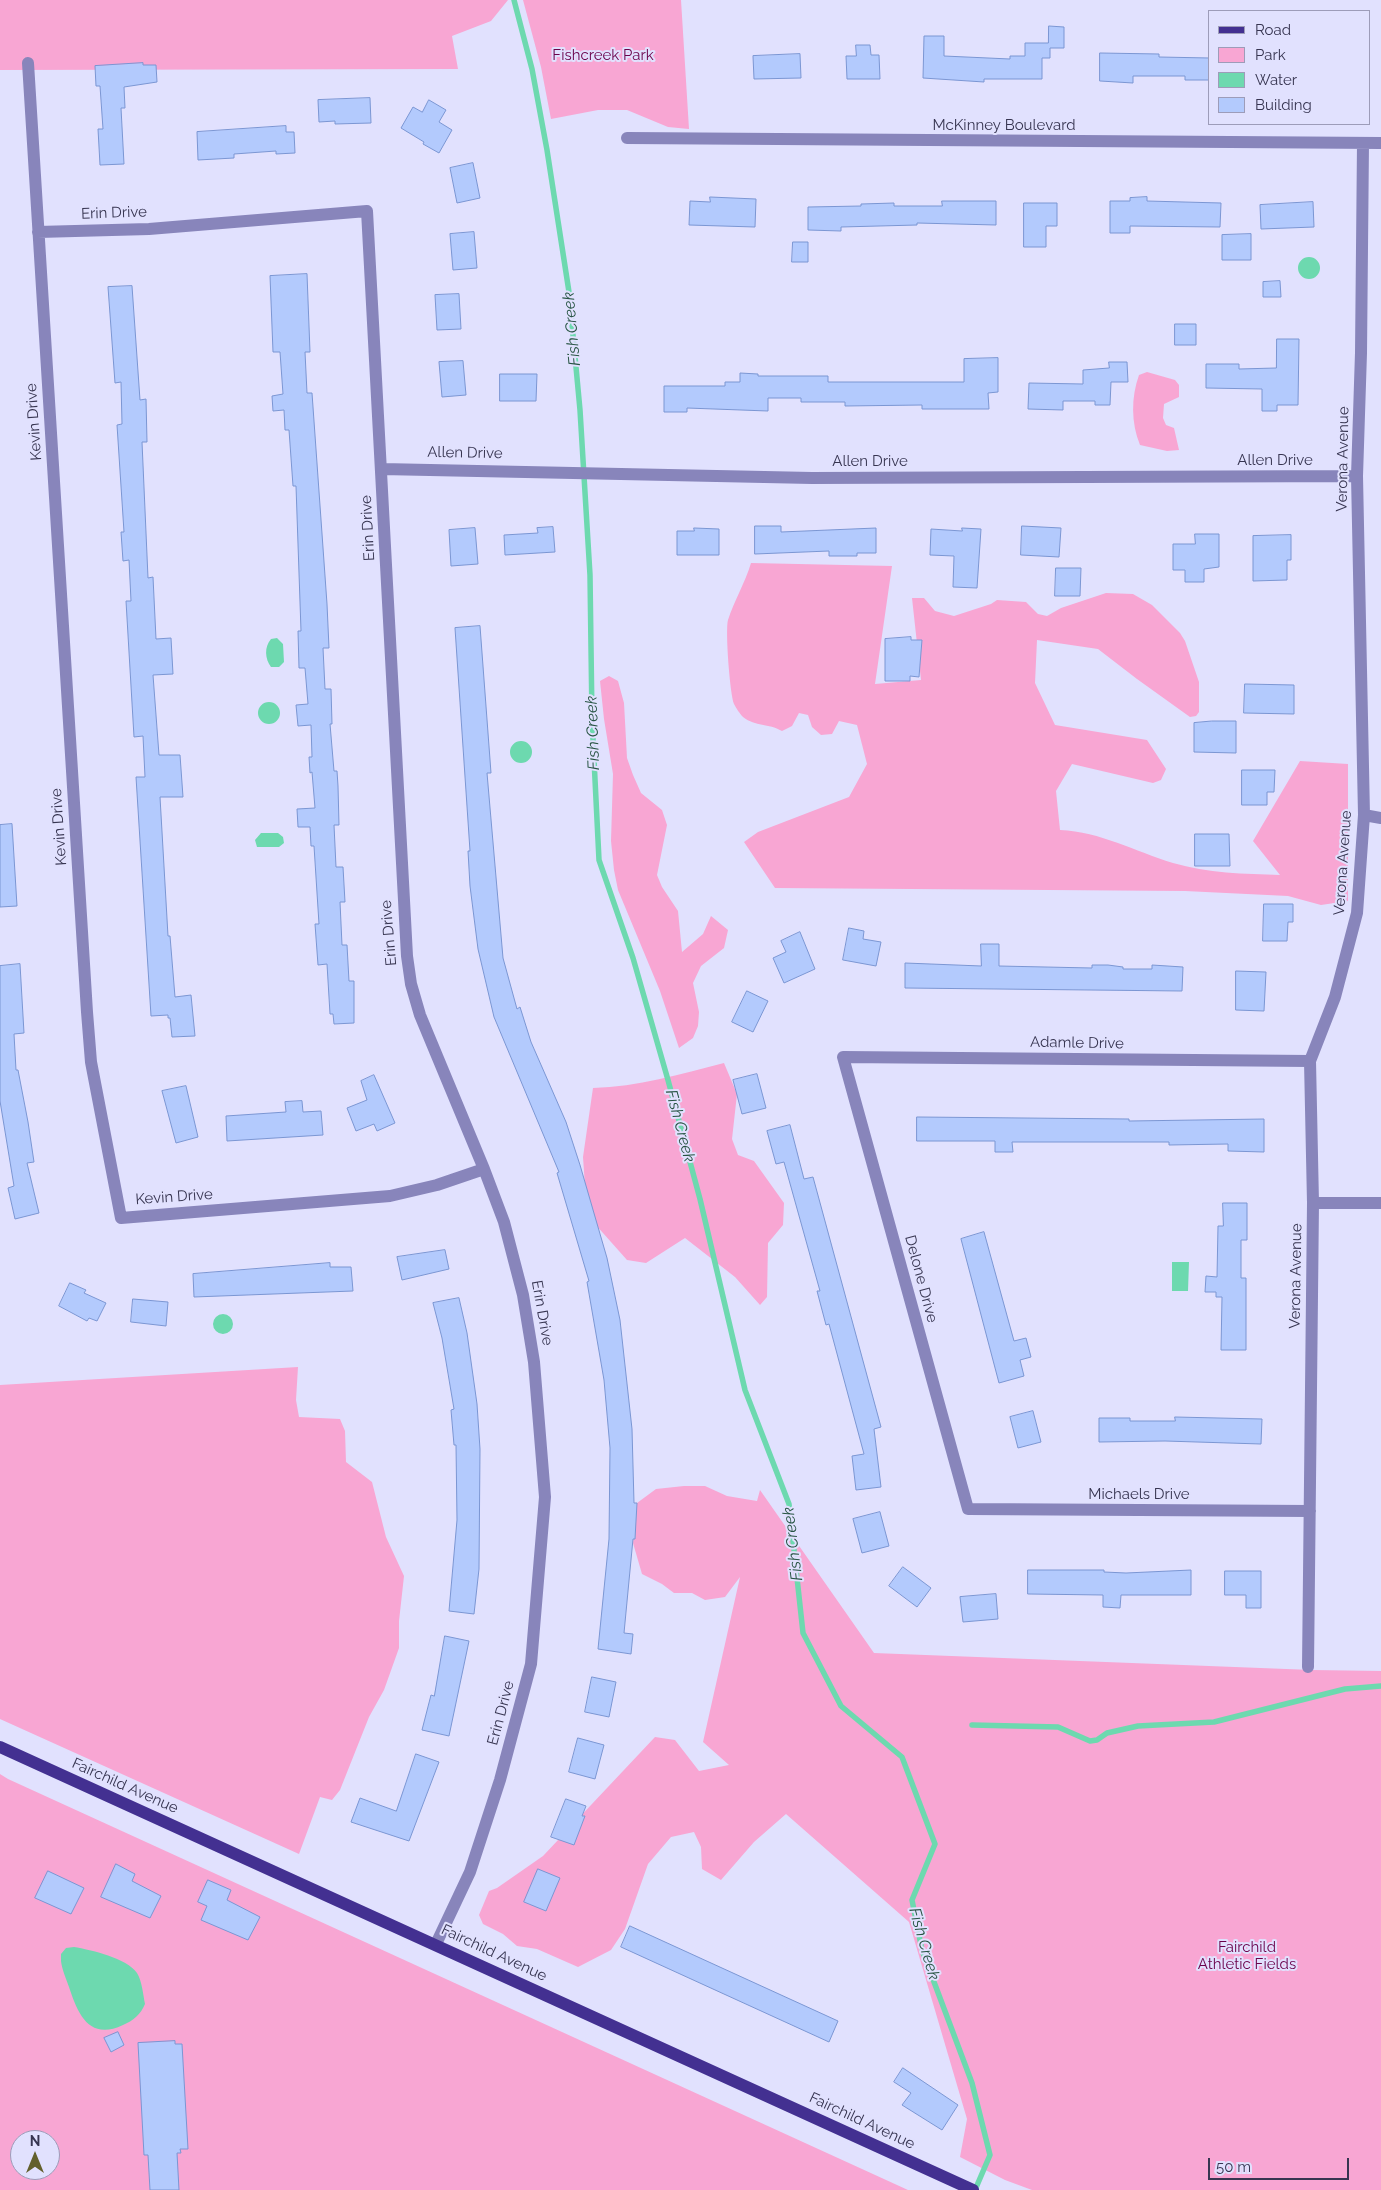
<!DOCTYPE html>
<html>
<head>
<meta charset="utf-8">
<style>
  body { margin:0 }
  #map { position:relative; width:1381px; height:2190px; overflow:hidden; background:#e1e1fe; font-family:Raleway,sans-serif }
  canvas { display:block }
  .legend { position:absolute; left:1208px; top:10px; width:162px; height:115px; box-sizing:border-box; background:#e1e1fe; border:1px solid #9d9cb9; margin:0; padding:6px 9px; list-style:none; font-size:15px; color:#373551 }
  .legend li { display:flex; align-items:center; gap:10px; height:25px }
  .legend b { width:25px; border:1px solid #9d9cb9 }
  .north { position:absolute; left:10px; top:2130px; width:50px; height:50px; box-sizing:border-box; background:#e1e1fe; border:1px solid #9d9cb9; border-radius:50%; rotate:0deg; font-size:14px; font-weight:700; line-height:20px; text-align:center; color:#373551 }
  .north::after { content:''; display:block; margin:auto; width:18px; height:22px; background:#63602d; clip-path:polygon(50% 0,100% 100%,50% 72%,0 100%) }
  .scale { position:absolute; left:1208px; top:2158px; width:141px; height:22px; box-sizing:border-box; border:2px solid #373551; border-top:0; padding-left:6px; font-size:15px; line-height:18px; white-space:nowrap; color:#373551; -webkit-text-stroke:4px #e1e1fe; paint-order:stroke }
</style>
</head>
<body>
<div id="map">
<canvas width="1381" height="2190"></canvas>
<ul class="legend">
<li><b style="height:6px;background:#433091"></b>Road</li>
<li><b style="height:14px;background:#f8a6d3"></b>Park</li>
<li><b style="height:14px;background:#6dd9af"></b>Water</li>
<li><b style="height:14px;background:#b3cafd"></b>Building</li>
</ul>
<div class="north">N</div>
<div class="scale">50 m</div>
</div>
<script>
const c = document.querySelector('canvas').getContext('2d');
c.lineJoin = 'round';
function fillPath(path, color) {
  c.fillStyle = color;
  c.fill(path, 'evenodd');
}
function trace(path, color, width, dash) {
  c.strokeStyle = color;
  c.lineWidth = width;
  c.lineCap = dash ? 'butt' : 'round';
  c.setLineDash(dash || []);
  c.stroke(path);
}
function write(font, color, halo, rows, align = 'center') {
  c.font = font + ' Raleway,sans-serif';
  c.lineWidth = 4;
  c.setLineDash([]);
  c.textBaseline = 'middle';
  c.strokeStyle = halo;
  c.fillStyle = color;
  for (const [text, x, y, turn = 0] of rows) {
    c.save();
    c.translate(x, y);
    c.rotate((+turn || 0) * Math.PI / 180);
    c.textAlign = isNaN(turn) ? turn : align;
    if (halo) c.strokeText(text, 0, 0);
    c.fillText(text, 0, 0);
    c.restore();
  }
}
const green = new Path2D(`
  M0,0H508L491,21L452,36L458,69L0,70Z
  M523,0H681L689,129L668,127L627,110H598L551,119L541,67Z
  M1147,372L1175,380L1179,385V397L1164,404L1163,418L1166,425L1174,428L1179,450L1167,451L1140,445C1131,423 1131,397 1139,375Z
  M751,563L892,566L875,684L921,680L912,598H924L935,611L954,616L991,604L997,600L1026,602L1038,614L1047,616L1061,608L1106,593L1133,594L1152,605L1180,633L1185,641L1199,682V712L1196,716L1190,717L1137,679L1098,649L1037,640L1035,683L1055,725L1147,740L1166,769L1161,780L1153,783L1072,764L1056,791L1060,830C1101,832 1134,851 1173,863C1207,873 1245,874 1280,875L1253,841L1300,761L1348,764V901L1321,905L1288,896L1185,891L775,888L744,842L758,832L849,797L867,764L857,725L839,721L832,734L821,735L812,727L808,715L799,713L792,726L782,731C768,723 756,727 743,717C740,714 736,708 734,704C730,695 725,630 728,620C734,601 745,583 751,563Z
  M609,676L618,681L624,703L627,758L633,775L641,793L662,810L667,825L657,875L662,887L678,911L682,952L703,934L711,916L728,930L724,948L701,966L693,983L699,1012L698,1026L693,1038L679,1048L660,991L618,890L614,870L611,841L613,774L604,719L600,681Z
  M724,1063L737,1094L732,1139L738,1155L754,1161L784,1203L783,1225L768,1243L767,1297L760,1305L735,1277L685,1238L646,1263L627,1260L587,1215L583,1157L593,1088C638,1087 680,1074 724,1063Z
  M298,1367L296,1400L299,1417L340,1419L345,1431L346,1462L372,1482L386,1537L404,1576L399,1621V1648L384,1690L369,1717L340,1790L332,1800L320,1797L299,1854L0,1719V1385Z
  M684,1486H705L727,1496L757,1501L760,1490L874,1653L1312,1670L1381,1671V2190H1032L1005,2180L960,2157L967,2119L909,1922L786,1814L754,1842L721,1880L702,1869L701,1847L694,1832L671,1837L648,1864L625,1929L611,1950L578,1967L537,1949L517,1946L503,1934L483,1924L479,1915L489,1891L497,1888L543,1856L655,1737L675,1740L699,1771L729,1765L703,1742L740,1577L725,1597L705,1600L692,1593H674L662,1584L642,1574L633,1543L637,1503L656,1489Z
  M0,1774L8,1779L908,2190H0ZM20,2140H50V2170H20Z`);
const water = new Path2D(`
  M1298 268a11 11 0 1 1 22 0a11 11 0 1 1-22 0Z
  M277,638L283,644L284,662L279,667H271C265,659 264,647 271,639Z
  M258 713a11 11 0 1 1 22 0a11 11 0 1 1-22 0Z
  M510 752a11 11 0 1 1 22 0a11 11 0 1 1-22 0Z
  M261,833H278L283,837L284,843L279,847H257L255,840Z
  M1172,1262H1189L1188,1291H1172Z
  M213 1324a10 10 0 1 1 20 0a10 10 0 1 1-20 0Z
  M74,1947C91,1950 127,1958 137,1973C142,1981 143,1994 145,2004C141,2014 133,2021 123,2025C89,2041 78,2014 69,1987C66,1978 62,1970 61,1961V1954L66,1948Z`);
const stream = new Path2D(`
  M514,0L532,69L547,150L569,292L580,410L590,575L592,719L599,860L633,958L668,1080L700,1199L745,1390L789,1504L803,1633L841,1706L902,1757L935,1844L912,1900L922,1950L972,2083L990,2155L975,2190
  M972,1725L1058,1727L1090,1741L1097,1740L1107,1733L1138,1726L1214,1722L1345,1689L1381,1686`);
const building = new Path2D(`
  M1049,26L1064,27V48H1050V58H1042V79H984V82L923,78L924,36H944V56L1010,59V56H1025V43H1048Z
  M856,45H870L871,55H879L880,79H847L846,56H856Z
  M1100,53L1159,54V57L1210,58V80H1185V76H1133V83L1100,81Z
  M800,54L801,78L754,79L753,56Z
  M143,63V65H156L157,82L124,87L125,108H121L124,164L100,165L98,129H103L100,86H96L95,66Z
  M370,98L371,123L335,124V121L319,122L318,100Z
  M429,100L446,110L439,122L452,130L439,153L423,144L424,142L401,128L413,107L422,112Z
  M286,126V132H294L295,153L276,154V151L234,154V158L198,160L197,132Z
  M473,163L480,198L457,203L450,168Z
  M710,197L756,199L755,227L689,225L690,201L710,202Z
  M1147,197V201L1221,203L1220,227L1130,226V233H1110V201H1130V198Z
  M942,201H996V225L917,223V225L841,227V231L808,230V207L861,206V204L894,203V206H942Z
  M1313,202L1314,227L1261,229L1260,205Z
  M1024,203H1057V226H1046V247H1024Z
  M474,232L477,268L453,270L450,234Z
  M1251,234V260H1222V235Z
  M793,242H808V262H792Z
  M307,274L310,352H305L307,393H312L327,604L329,648H323L325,689H331L332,724H330L334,771H337L338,786L339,825H334L336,867H343L345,902H340L342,945H347L349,981H354V1023L334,1024L333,1014H330L327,964L318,965L315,924H319L314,846H311L310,827H298L297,809L315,808L312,772L310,773L309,757H312L311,725L298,726L296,705L308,704L305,668H299L298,631H301L296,486H293L289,430H285L284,410L273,411L272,396L283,394L280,352H273L270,276Z
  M1280,281L1281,297H1263V282Z
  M132,286L140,400L146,399L147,442H142L148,578L153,577L156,639L171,638L173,674L153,675L159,755H180L183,797H160L168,936H170L175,997L191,995L195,1036L172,1037L170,1018H168V1015L151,1016L136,777H145L143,736L134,737L126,601H131L129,560L123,561L121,532H124L117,425L122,424L121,382L115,383L108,287Z
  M459,294L461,329L437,330L435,295Z
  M1175,324H1196V345H1175Z
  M1277,339H1299L1298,405H1277V411H1262V389L1206,388V364H1239V369L1276,368Z
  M998,358V392L988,393L989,409H922V405L845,406V402H801V398H768V411L687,408V412H664V386H725V382H740V373L758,374V376H828V382H964V359Z
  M463,361L466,395L442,397L439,362Z
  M1109,362H1127L1128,382H1111L1110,405H1095V401H1063V410L1028,409L1029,383L1083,384V370L1109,368Z
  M500,374H537L536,401H500Z
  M755,526H781V532L876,528V553H857V556H829V551L755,554Z
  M1022,526L1061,528L1059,557L1021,555Z
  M553,527L555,552L505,555L504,535L538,533L537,528Z
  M475,528L478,564L451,566L449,530Z
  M694,528L719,529V555H677V531H694Z
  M962,528L981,529L977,588L953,587L954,556L930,555L931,529L962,531Z
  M1195,534H1219V567L1204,569V582H1185V570H1173V544H1195Z
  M1291,535V560H1287V580L1253,581V536Z
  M1056,568H1081L1080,596H1055Z
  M480,626L491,773H487L503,958L517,1009L520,1007L531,1042L566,1122L580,1165L607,1258L620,1320L632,1429L634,1503H637L635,1539H633L624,1633L633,1634L631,1654L598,1649L609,1539L610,1448L604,1380L587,1282L589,1281L557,1173L559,1172L494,1017L478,949L470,886L468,851H470L455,628Z
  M911,637V640H922L919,677L910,676V681H885V639Z
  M1245,684L1294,685V714L1244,713Z
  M1212,721H1236V753L1194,752V723Z
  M1242,770H1275L1274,792H1267V805H1242Z
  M12,824L17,906L0,907V825Z
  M1195,834H1229L1230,866H1195Z
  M1264,904H1293V922H1288L1287,941H1263Z
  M849,928L864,931L863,939L881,942L876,966L843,960Z
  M800,932L815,969L784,983L773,958L786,952L781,941Z
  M981,944H999V966L1092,968V965H1108L1123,967V969H1152V965L1183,967L1182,991L905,988V963L981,966Z
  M20,964L24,1033L14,1034L16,1070H18L28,1122L34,1162L27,1163L39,1213L15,1219L8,1188L14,1186L0,1101V966Z
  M1236,971L1266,972L1264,1011L1236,1010Z
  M747,991L768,1001L753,1032L732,1022Z
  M757,1074L766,1108L742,1114L733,1080Z
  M374,1075L395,1123L377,1131L374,1124L356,1131L347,1108L367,1100L361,1081Z
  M186,1086L198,1137L176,1143L162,1091Z
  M302,1101L303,1112L321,1111L323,1135L227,1141L226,1116L286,1112L285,1102Z
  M917,1117L1129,1119V1121L1264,1119V1152L1228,1151V1144L1169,1145V1142H1012L1013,1152H995V1141H917Z
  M790,1125L804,1179L813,1177L881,1427L874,1429L881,1487L856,1490L852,1456L864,1454L829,1324L826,1325L817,1291H820L784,1162L776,1164L767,1131Z
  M1223,1203H1247V1240H1241V1278H1246V1350H1221L1222,1297H1216V1292H1205L1206,1276L1217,1277L1218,1226H1223Z
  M984,1232L1014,1341L1026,1338L1031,1357L1020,1360L1024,1376L999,1383L961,1239Z
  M445,1250L449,1269L402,1280L397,1257Z
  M330,1263V1267H351L353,1291L194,1297L193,1274Z
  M70,1283L86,1290L84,1293L106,1303L97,1321L89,1318L87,1321L59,1306Z
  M459,1298L467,1333L477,1404L480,1449L479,1569L474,1614L449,1611L457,1520L456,1445H454L451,1410L454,1409L442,1338L433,1303Z
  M133,1299L168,1302L166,1326L131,1322Z
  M1033,1411L1041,1442L1018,1448L1010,1417Z
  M1175,1417L1262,1419L1261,1444L1165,1441L1099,1442V1418H1130V1421H1175Z
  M880,1512L889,1546L862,1553L853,1519Z
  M903,1567L931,1588L917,1607L889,1586Z
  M1028,1570H1104V1572L1126,1573L1191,1570V1595H1121L1120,1608L1103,1607V1595L1028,1594Z
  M1225,1571H1261V1608H1246V1595H1225Z
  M996,1594L998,1619L963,1622L960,1597Z
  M445,1636L469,1641L449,1736L422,1730L431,1695L434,1696Z
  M592,1677L616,1682L609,1717L585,1712Z
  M578,1738L604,1745L595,1779L569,1772Z
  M416,1754L439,1762L409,1841L351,1822L360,1798L396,1811Z
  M566,1799L586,1806L582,1816H585L574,1845L551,1837Z
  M116,1864L135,1874L132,1881L161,1896L150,1918L101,1897Z
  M538,1869L560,1878L546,1911L524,1902Z
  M48,1871L84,1888L71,1914L35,1898Z
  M208,1880L231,1890L227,1900L260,1917L248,1940L201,1920L207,1906L198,1902Z
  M630,1926L838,2021L829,2042L621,1947Z
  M118,2032L124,2045L111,2052L104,2038Z
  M175,2041V2044H182L188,2149H180L181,2153H177L179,2190H150L148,2155H144L138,2043Z
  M903,2068L958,2105L942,2130L902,2105L911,2093L894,2082Z`);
const minor = new Path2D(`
  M28,63L87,1012L91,1062L121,1218L390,1196L437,1185L484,1169
  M627,138L1381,143
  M38,232L149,229L367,211L407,956L411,984L420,1015L484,1169L504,1222L523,1295L534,1362L545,1497L531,1664L500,1780L470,1872L436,1944
  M382,469L812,478L1357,476
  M1364,815L1381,818
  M1310,1061L843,1057L968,1509L1310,1511
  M1313,1203H1381
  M1308,1667L1313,1203L1310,1061L1335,997L1357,913L1364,815L1357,476L1361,353L1363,143`);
const major = new Path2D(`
  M0,1747L973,2190`);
const parkNames = [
  ["Fishcreek Park",603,55],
  ["Fairchild",1247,1947],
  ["Athletic Fields",1247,1964]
];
const streetNames = [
  ["McKinney Boulevard",1004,125],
  ["Erin Drive",114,213,-2],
  ["Kevin Drive",34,422,-94],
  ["Allen Drive",465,453,1],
  ["Verona Avenue",1343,459,-89],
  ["Allen Drive",1275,460],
  ["Allen Drive",870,461],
  ["Erin Drive",368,528,-93],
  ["Kevin Drive",59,827,-94],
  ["Verona Avenue",1343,863,-86],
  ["Erin Drive",389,933,-95],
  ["Adamle Drive",1077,1043,1],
  ["Kevin Drive",174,1197,-4],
  ["Verona Avenue",1296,1276,-89],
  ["Delone Drive",921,1279,75],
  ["Erin Drive",542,1313,80],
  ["Michaels Drive",1139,1494],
  ["Erin Drive",501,1713,-75],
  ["Fairchild Avenue",125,1786,24],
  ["Fairchild Avenue",494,1953,25],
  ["Fairchild Avenue",862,2121,25]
];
const waterNames = [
  ["Fish Creek",572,329,-95],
  ["Fish Creek",593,733,-92],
  ["Fish Creek",680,1126,75],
  ["Fish Creek",793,1544,-97],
  ["Fish Creek",924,1944,74]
];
fillPath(green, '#f8a6d3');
fillPath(water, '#6dd9af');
trace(stream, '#6dd9af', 5.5);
fillPath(building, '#b3cafd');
trace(building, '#7b96d3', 1);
trace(minor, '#8885bb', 12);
trace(major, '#433091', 12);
write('15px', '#6b024b', '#e1e1fe', parkNames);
write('15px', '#373551', '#e1e1fe', streetNames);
write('italic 16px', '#265342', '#e1e1fe', waterNames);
</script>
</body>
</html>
